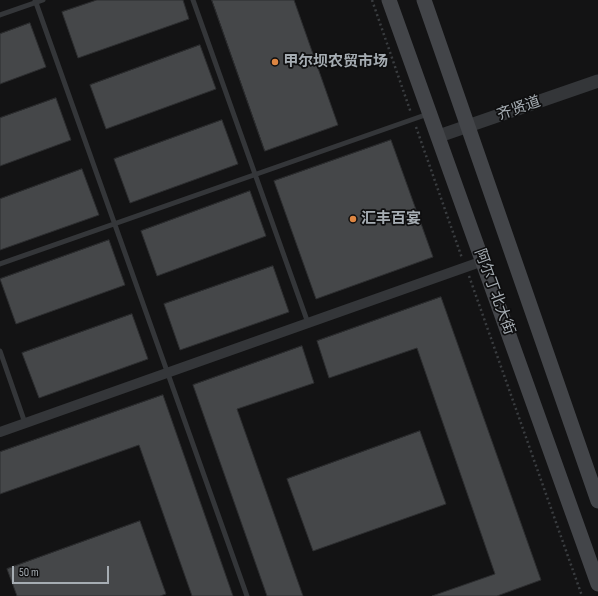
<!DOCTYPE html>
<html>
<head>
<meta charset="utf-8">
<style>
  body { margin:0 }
  #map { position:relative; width:598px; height:596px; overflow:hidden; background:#131314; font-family:"Sofia Sans Condensed",sans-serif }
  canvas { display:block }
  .scale { position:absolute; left:12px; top:566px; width:97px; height:18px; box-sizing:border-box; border:2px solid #a6adb3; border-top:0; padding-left:5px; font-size:12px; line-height:14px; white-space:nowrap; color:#a6adb3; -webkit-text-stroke:3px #0e0e0f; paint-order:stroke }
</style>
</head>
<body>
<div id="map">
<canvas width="598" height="596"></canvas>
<div class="scale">50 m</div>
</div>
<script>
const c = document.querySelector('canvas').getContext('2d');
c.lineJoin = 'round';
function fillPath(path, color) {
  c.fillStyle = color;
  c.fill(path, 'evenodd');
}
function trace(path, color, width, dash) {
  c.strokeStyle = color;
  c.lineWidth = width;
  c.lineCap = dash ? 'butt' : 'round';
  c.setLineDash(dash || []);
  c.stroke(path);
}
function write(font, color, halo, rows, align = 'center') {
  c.font = font + ' "Sofia Sans Condensed","Noto Sans SC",sans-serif';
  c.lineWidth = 3.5;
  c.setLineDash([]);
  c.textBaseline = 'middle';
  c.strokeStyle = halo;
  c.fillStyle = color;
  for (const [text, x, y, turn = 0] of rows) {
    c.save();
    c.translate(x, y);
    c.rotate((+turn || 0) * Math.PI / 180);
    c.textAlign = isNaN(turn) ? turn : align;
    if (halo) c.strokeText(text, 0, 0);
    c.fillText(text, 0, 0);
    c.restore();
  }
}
const building = new Path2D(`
  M97,0H183L189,19L78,58L62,12Z
  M212,0H294L338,125L265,151Z
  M30,23L46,67L0,84V34Z
  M200,45L216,89L106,129L90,85Z
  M56,98L71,140L0,166V118Z
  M222,120L238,164L130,203L114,159Z
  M391,140L433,257L316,299L274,181Z
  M82,169L99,215L0,250V199Z
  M250,191L266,236L157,276L141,231Z
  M109,240L125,285L16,324L0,279Z
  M273,266L289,312L180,350L164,304Z
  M441,297L541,580L497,596H432L495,574L417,348L329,378L317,341Z
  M132,314L148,359L39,398L22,353Z
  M302,346L314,383L237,409L303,596H267L193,385Z
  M163,395L233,596H192L139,445L0,494V452Z
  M420,431L446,504L313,551L287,479Z
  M140,521L166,594L160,596H17L7,569Z`);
const path = new Path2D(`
  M372,0L411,113
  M416,127L462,258
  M469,276L582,596`);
const service = new Path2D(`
  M35,0L247,596
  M193,0L308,323
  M0,15L43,0
  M0,264L428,114
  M0,351L25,423`);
const minor = new Path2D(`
  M0,432L483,261`);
const tertiary = new Path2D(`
  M439,136L598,81`);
const secondary = new Path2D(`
  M389,0L598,584
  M424,0L598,501`);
const markers = [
  [275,62,4,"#dd8642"],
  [353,219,4,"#dd8642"]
];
const poiNames = [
  ["甲尔坝农贸市场",283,62],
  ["汇丰百宴",361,219]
];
const streetNames = [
  ["齐贤道",519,109,-19],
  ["阿尔丁北大街",494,292,70]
];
fillPath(building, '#454749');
trace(building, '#2d2e30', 1);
trace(path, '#3a3d40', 2.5, [2, 3]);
trace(service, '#343639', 5);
trace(minor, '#343639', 10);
trace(tertiary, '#343639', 13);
trace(secondary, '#434549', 15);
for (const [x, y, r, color] of markers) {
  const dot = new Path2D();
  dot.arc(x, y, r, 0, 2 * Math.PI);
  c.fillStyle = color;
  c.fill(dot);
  trace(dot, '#0e0e0f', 1.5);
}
write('bold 15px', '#a6adb3', '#0e0e0f', poiNames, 'left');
write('15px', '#a6adb3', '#0e0e0f', streetNames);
</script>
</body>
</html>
